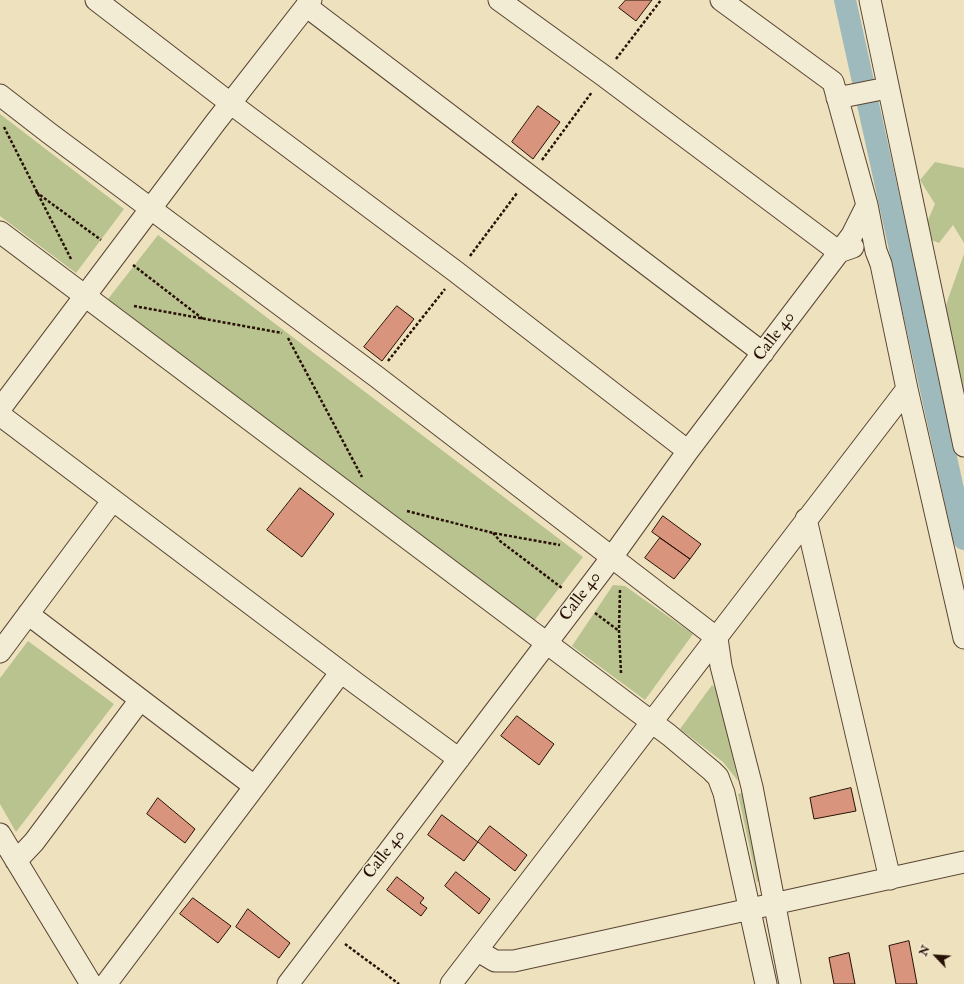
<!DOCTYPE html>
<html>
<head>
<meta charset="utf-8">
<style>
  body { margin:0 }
  #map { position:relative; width:964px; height:984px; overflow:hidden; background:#ede2bd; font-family:"IM FELL Double Pica",serif }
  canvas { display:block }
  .north { position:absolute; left:916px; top:936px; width:40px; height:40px; -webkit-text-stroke:3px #f3ecd4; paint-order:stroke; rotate:295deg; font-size:11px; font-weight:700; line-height:16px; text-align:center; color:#281005 }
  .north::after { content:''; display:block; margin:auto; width:14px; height:18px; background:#281005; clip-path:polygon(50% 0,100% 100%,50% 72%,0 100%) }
</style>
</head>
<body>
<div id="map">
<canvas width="964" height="984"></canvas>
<div class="north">N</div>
</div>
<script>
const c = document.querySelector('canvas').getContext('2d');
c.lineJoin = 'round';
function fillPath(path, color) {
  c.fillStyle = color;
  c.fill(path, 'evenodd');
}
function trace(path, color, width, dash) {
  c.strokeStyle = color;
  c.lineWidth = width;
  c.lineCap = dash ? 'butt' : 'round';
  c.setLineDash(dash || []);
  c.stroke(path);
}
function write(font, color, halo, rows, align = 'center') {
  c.font = font + ' "IM FELL Double Pica",serif';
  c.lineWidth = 3;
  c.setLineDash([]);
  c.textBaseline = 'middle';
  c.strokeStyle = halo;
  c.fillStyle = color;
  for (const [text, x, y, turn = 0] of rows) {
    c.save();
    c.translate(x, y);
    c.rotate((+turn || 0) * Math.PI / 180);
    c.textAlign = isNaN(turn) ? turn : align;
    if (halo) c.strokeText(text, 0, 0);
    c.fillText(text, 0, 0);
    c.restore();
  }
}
const green = new Path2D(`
  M0,114L124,209L76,273L0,216Z
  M935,162L964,168V243L953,225L939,243L921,236L935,204L920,180Z
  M158,235L583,557L534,621L108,299Z
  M964,254V403L955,392L925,381L948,299Z
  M613,585L625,586L693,634L645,700L572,646Z
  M28,641L114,704L16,832L0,804V678Z
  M712,685L716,688L719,696L738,781L723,762L680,729Z
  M742,793L761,881L757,882L738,794Z`);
const canal = new Path2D(`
  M845,0L964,539`);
const building = new Path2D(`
  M626,0H652L636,21L619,8Z
  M538,106L560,122L533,159L512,142Z
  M397,306L414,319L382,361L364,347Z
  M300,488L334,514L302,557L267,530Z
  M663,516L701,544L690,559L652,532Z
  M660,538L690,559L674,579L645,558Z
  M517,716L554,744L539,765L501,736Z
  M851,788L856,811L814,819L810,798Z
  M158,798L195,829L185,843L147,814Z
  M442,815L478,842L464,861L428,835Z
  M490,826L527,855L515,871L478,842Z
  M456,872L490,899L479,914L445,886Z
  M397,877L424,898L420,903L427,908L421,916L387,890Z
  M193,898L231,926L218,943L180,914Z
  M248,909L290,943L279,958L236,927Z
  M909,941L917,984H896L889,946Z
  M849,953L855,984H834L829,958Z`);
const path = new Path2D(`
  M616,59L661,0
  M4,127L71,259
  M542,160L592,92
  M36,192L101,240
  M470,256L517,193
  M133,265L203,319
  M134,306L282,333
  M288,338L362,477
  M388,361L445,289
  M407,511L493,533L560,545
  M493,533L500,541L562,588
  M620,590L619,631L621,673
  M595,613L619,631
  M345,944L399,984`);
const minor = new Path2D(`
  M96,0L230,103L455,271L688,451
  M499,0L604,76L839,252L853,247
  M721,0L833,82L867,205L876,251L881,264L907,389L964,638
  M870,0L964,446
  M306,6L763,353
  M0,95L49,133L377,377L717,638L721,666L752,787L790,984
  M837,98L887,88
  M0,232L669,735L712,771L718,777L724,793L766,984
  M0,409L215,123L311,0
  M0,415L357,684L459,759
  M806,519L890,879
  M28,614L254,786
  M0,652L113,500
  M0,834L91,984
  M16,861L34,842L140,700
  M478,951L495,961H514L964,862
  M106,984L341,672
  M288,984L612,557L688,451L852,235L867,205
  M451,984L907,389`);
const streetNames = [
  ["Calle 40",775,337,-53],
  ["Calle 40",581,597,-53],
  ["Calle 40",385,855,-52]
];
fillPath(green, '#b9c390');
trace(canal, '#9fbabd', 22);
fillPath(building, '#d9947d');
trace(building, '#281005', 1);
trace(minor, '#594433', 23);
trace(path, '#281005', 2.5, [3, 2]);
trace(minor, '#f3ecd4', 21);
write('17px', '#281005', '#f3ecd4', streetNames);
</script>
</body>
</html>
